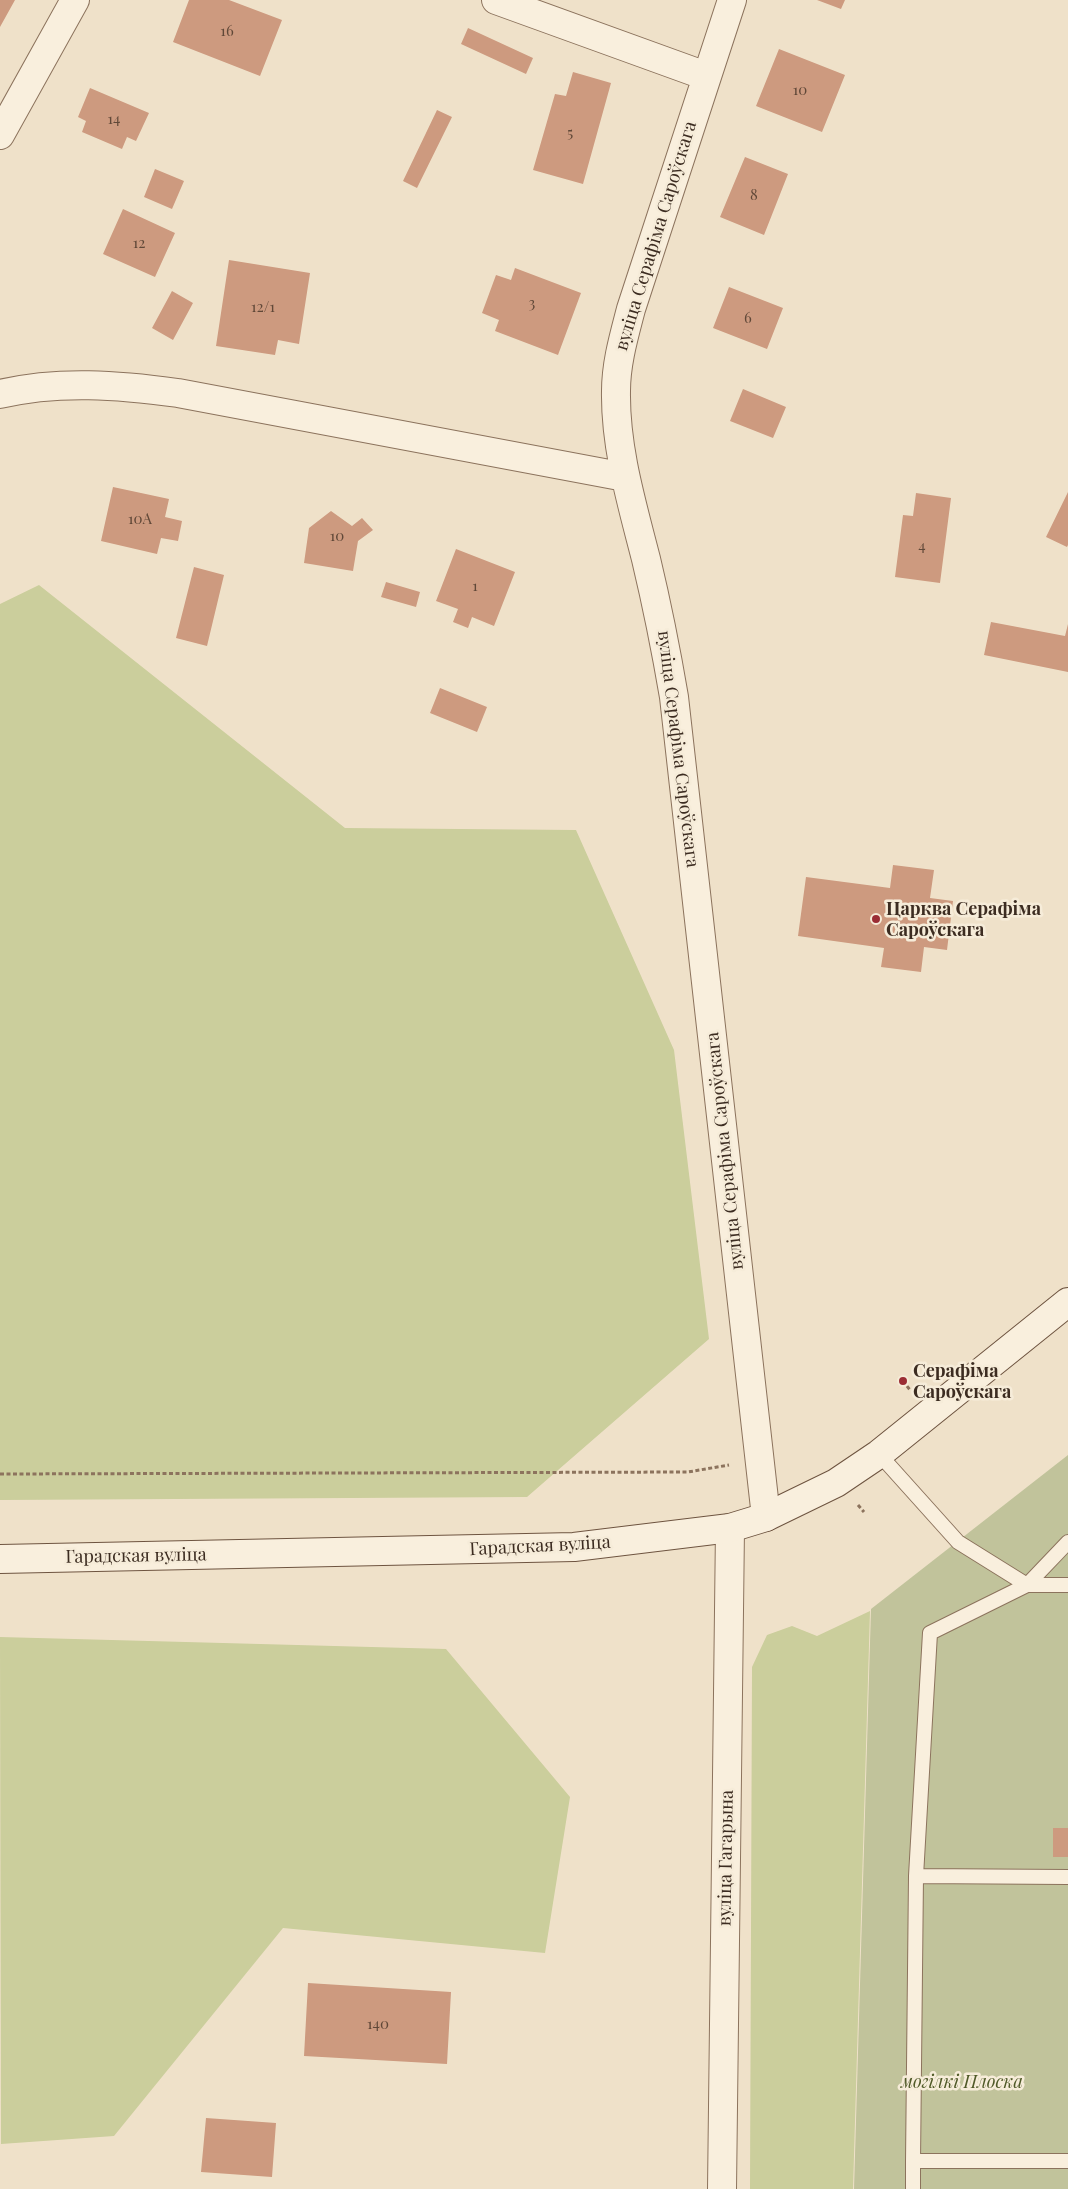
<!DOCTYPE html>
<html>
<head>
<meta charset="utf-8">
<style>
  body { margin:0 }
  canvas { display:block; background:#efe1c9 }
</style>
</head>
<body>
<canvas width="1068" height="2189"></canvas>
<script>
const c = document.querySelector('canvas').getContext('2d');
c.lineJoin = 'round';
function fillPath(path, color) {
  c.fillStyle = color;
  c.fill(path, 'evenodd');
}
function trace(path, color, width, dash) {
  c.strokeStyle = color;
  c.lineWidth = width;
  c.lineCap = dash ? 'butt' : 'round';
  c.setLineDash(dash || []);
  c.stroke(path);
}
function write(font, color, halo, rows, align = 'center') {
  c.font = font + ' "Playfair Display",serif';
  c.lineWidth = 5;
  c.setLineDash([]);
  c.textBaseline = 'middle';
  c.strokeStyle = halo;
  c.fillStyle = color;
  for (const [text, x, y, turn = 0] of rows) {
    c.save();
    c.translate(x, y);
    c.rotate((+turn || 0) * Math.PI / 180);
    c.textAlign = isNaN(turn) ? turn : align;
    if (halo) c.strokeText(text, 0, 0);
    c.fillText(text, 0, 0);
    c.restore();
  }
}
const green = new Path2D(`
  M39,585L345,828L576,830L674,1050L709,1339L527,1497L0,1500V604Z
  M870,1611L853,2189H750L752,1667L767,1635L792,1626L817,1636Z
  M0,1637L446,1649L570,1797L545,1953L283,1928L114,2136L1,2144Z`);
const cemetery = new Path2D(`
  M1068,1455V2189H854L871,1609Z`);
const building = new Path2D(`
  M0,0H15L0,27Z
  M189,0H229L282,20L260,76L173,42Z
  M817,0H845L841,9Z
  M468,28L533,58L526,74L461,44Z
  M779,49L845,75L822,132L756,106Z
  M573,72L611,83L583,184L533,170L555,94L566,96Z
  M90,88L149,113L136,141L127,137L122,149L82,132L86,121L78,117Z
  M437,110L452,117L417,188L403,181Z
  M745,157L788,174L764,235L720,217Z
  M155,169L184,181L172,209L144,197Z
  M123,209L175,233L155,277L103,254Z
  M229,260L310,273L299,344L278,340L275,355L216,346Z
  M515,268L581,293L558,355L495,331L499,320L482,313L496,275L511,280Z
  M729,287L783,308L767,349L713,328Z
  M172,291L193,303L173,340L152,328Z
  M743,389L786,407L773,438L730,421Z
  M113,487L169,499L165,517L182,521L178,541L161,538L157,554L101,541Z
  M1068,492V545L1067,547L1046,537Z
  M916,493L951,498L940,583L895,577L903,515L913,516Z
  M331,511L352,526L362,518L373,530L358,541L353,571L304,563L309,528Z
  M456,549L515,572L494,626L472,617L468,628L453,622L458,609L436,601Z
  M194,567L224,575L207,646L176,638Z
  M386,582L420,592L416,607L381,597Z
  M991,622L1065,636L1068,624V672L984,655Z
  M440,688L487,707L477,732L430,713Z
  M893,865L934,870L930,898L953,901L947,950L924,947L921,972L881,967L884,948L798,936L806,877L890,888Z
  M1053,1828H1068V1857H1053Z
  M308,1983L451,1992L447,2064L304,2056Z
  M206,2118L276,2123L272,2177L201,2172Z`);
const path = new Path2D(`
  M903,1381L910,1390
  M0,1474L688,1472L729,1465
  M858,1505L864,1512`);
const service = new Path2D(`
  M879,1454L958,1542L1027,1585H1068
  M1068,1542L1027,1585L930,1633L916,1876L1068,1877
  M916,1876L913,2161H1068
  M913,2189V2161`);
const minor = new Path2D(`
  M496,0L706,76
  M732,0L631,309C624,336 616,363 616,391C615,448 632,504 646,559C657,605 666,650 674,697L766,1517
  M0,135L75,0
  M0,394C59,380 119,385 178,393L625,477`);
const tertiary = new Path2D(`
  M722,2189L730,1528`);
const secondary = new Path2D(`
  M0,1559L574,1547L730,1528L766,1517L836,1483L879,1454L1068,1302`);
const markers = [
  [876,919,5,"#9b2d34"],
  [903,1381,5,"#9b2d34"]
];
const numberNames = [
  ["16",227,31],
  ["10",800,90],
  ["14",114,119],
  ["5",570,133],
  ["8",754,195],
  ["12",139,243],
  ["3",532,303],
  ["12/1",263,307],
  ["6",748,318],
  ["10А",140,519],
  ["10",337,536],
  ["4",922,546],
  ["1",475,586],
  ["140",378,2024]
];
const streetNames = [
  ["вуліца Серафіма Сароўскага",656,236,-73],
  ["вуліца Серафіма Сароўскага",678,749,83],
  ["вуліца Серафіма Сароўскага",725,1151,-96],
  ["Гарадская вуліца",540,1546,-3],
  ["Гарадская вуліца",136,1556,-1],
  ["вуліца Гагарына",726,1858,-89]
];
const poiNames = [
  ["Царква Серафіма",886,909],
  ["Сароўскага",886,930],
  ["Серафіма",913,1371],
  ["Сароўскага",913,1392]
];
const parkNames = [
  ["могілкі Плоска",962,2082]
];
fillPath(green, '#cbce9c');
fillPath(cemetery, '#c1c39b');
fillPath(building, '#cd9a7f');
trace(service, '#8c735d', 16);
trace(minor, '#8c735d', 30);
trace(tertiary, '#8c735d', 30);
trace(secondary, '#6e5440', 30);
trace(path, '#8c735d', 3, [4, 2.5]);
trace(service, '#f9efdd', 14);
trace(minor, '#f9efdd', 28);
trace(tertiary, '#f9efdd', 28);
trace(secondary, '#f9efdd', 28);
for (const [x, y, r, color] of markers) {
  const dot = new Path2D();
  dot.arc(x, y, r, 0, 2 * Math.PI);
  c.fillStyle = color;
  c.fill(dot);
  trace(dot, '#f6ecd9', 2);
}
write('15px', '#604838', null, numberNames);
write('18px', '#3c2c21', '#f6ecd9', streetNames);
write('bold 18px', '#3c2c21', '#f6ecd9', poiNames, 'left');
write('italic 18px', '#4f5927', '#f6ecd9', parkNames);
</script>
</body>
</html>
